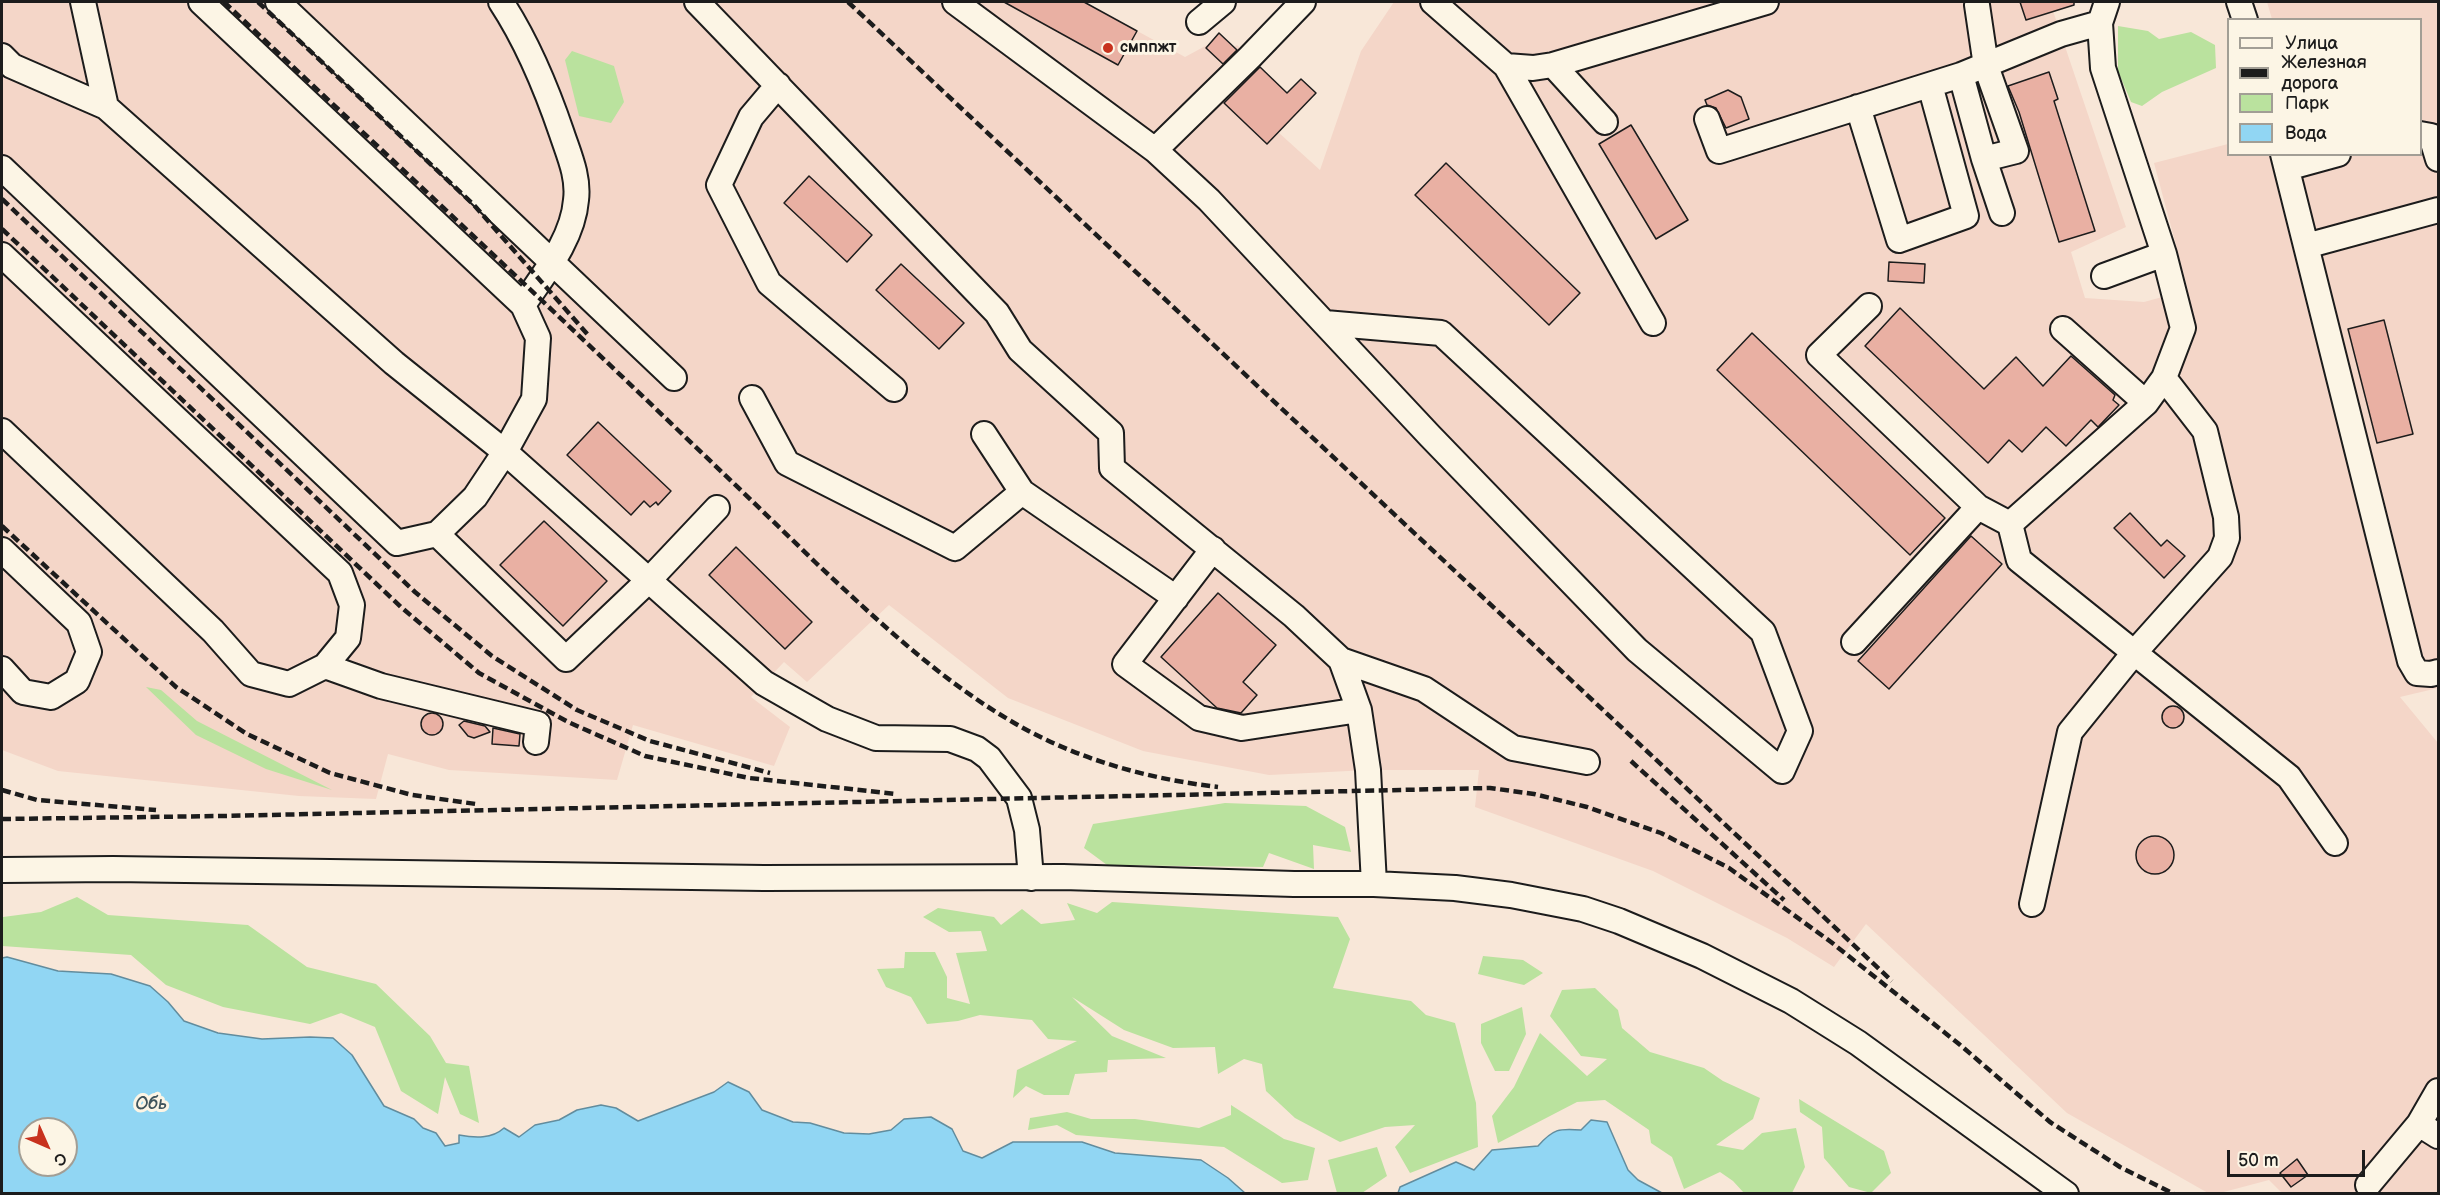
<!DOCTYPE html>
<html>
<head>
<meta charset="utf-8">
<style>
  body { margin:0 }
  #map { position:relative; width:2440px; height:1195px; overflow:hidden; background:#f8e7d8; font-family:"Balsamiq Sans",sans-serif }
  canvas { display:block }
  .frame { position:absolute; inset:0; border:3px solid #1c1c1c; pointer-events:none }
  .legend { position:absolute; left:2227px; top:18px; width:195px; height:138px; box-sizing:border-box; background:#fcf5e5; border:2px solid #a29e95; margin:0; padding:8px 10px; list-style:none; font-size:18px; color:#1c1c1c }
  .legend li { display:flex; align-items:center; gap:12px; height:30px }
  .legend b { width:30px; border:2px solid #a29e95 }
  .north { position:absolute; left:18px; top:1117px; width:60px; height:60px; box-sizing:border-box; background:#fcf5e5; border:2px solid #a29e95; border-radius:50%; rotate:135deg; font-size:16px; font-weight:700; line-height:24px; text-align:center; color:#1c1c1c }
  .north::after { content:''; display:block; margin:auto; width:21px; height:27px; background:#c8321e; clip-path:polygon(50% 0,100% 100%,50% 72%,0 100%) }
  .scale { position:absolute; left:2227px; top:1150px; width:138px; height:27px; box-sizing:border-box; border:3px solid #1c1c1c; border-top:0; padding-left:8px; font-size:18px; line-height:21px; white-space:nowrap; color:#1c1c1c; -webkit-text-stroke:4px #fcf5e5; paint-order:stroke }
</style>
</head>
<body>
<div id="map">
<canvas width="2440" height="1195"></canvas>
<div class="frame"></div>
<ul class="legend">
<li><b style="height:8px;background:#fcf5e5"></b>Улица</li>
<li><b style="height:8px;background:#1c1c1c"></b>Железная дорога</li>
<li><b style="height:16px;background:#bae29e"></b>Парк</li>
<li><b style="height:16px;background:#91d6f3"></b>Вода</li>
</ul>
<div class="north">С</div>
<div class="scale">50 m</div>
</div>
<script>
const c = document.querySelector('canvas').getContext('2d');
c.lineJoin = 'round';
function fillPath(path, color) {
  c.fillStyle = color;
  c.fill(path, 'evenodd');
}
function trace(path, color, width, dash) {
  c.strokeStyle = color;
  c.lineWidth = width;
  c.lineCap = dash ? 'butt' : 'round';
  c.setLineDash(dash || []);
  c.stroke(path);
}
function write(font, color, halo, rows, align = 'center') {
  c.font = font + ' "Balsamiq Sans",sans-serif';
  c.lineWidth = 6;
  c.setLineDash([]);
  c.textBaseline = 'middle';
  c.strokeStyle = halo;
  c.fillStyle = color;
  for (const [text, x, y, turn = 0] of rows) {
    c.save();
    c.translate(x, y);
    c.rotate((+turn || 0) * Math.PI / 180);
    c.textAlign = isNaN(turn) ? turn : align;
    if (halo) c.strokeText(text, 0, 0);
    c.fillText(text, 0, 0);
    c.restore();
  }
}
const built = new Path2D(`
  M2,2H1084L1185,57L1209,44L1219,33L1234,47L1237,45L1255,62L1220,99L1267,144L1278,132L1320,170L1361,51L1394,2H2050L2126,227L2071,252L2085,298L2144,302L2188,290L2154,163L2228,144V154H2420V20L2272,19L2267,2H2438V688L2400,697L2438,743V1193H2282L2269,1180L2220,1193H2208L2067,1113L1866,924L1834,967L1787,938L1653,871L1475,807L1479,770H1368L1269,775L1143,751L1008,698L889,605L807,682L784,662L751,697L790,727L774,766L633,725L617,780L449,770L388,754L376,799L299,796L58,771L2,750Z`);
const green = new Path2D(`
  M2118,26L2148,31L2159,39L2191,32L2215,45L2216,68L2162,92L2142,106L2131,102L2118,71Z
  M572,51L614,66L624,102L611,123L579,116L565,60Z
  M146,687L161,690L197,721L332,790L266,769L196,735Z
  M1225,803L1306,806L1345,827L1351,852L1313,845L1314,869L1269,853L1263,867L1107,865L1084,848L1093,824Z
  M77,897L108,915L248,925L307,967L376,984L430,1036L446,1063L469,1066L479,1123L460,1114L445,1077L438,1114L401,1091L375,1027L341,1013L310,1024L223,1007L166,985L131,955L2,946L3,917L41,912Z
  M1112,902L1338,917L1350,939L1333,988L1411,1001L1426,1015L1455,1023L1476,1103L1478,1147L1410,1173L1395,1147L1415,1125L1385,1127L1340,1142L1295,1118L1266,1091L1262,1064L1244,1059L1218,1074L1215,1047L1173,1048L1124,1030L1072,997L1112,1036L1166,1058L1108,1060L1107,1072L1075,1074L1069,1095H1044L1026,1086L1013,1098L1017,1070L1077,1041L1048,1039L1032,1020L980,1015L958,1021L927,1024L911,997L886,987L877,969L904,968L905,952H935L947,977V998L970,1004L956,953L987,951L981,931L949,932L923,917L938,908L994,917L1001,925L1022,909L1041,924L1075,920L1067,903L1097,913Z
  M1483,956L1523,960L1543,973L1524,985L1478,974Z
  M1595,988L1618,1010L1622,1028L1650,1052L1704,1068L1723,1081L1760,1098L1753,1119L1716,1145L1743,1150L1762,1133L1796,1128L1805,1167L1792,1193H1744L1733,1181L1720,1172L1684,1189L1672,1157L1651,1143L1649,1130L1605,1100L1577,1102L1498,1143L1492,1116L1514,1087L1540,1033L1587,1076L1607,1059L1581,1056L1550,1016L1562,990Z
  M1522,1007L1526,1034L1509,1071H1495L1481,1043V1024Z
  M1799,1099L1884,1151L1891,1173L1871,1193L1849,1187L1824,1158L1822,1127L1800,1112Z
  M1231,1105L1284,1139L1315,1148L1308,1180L1282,1183L1224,1147L1076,1135L1057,1125L1028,1130L1030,1118L1067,1112L1091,1119H1135L1199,1128L1231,1115Z
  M1377,1147L1387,1176L1362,1193H1337L1328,1160Z`);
const water = new Path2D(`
  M7,957L58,971L111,974L150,986L168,1002L184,1021L218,1033L262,1039L310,1037L333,1038L352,1055L384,1106L414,1119L423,1128L436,1133L445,1146L459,1143V1135C475,1138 492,1139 504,1128L519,1137L535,1125L559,1120L577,1110L601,1105L616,1108L638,1121L714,1092L728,1082L749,1092L762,1110L793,1122L810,1123L844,1133L869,1134L891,1130L904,1119L931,1117L952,1129L963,1151L982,1158L1013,1142H1082L1115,1153L1201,1160L1228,1178L1245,1193H2V958ZM30,1129H66V1165H30Z
  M1591,1120L1607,1122L1628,1170L1638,1180L1662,1193H1398L1400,1187L1456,1162L1474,1170L1492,1150L1538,1146C1553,1129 1559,1128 1581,1130Z`);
const building = new Path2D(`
  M1004,2H1084L1137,31L1118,65Z
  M2020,2H2074V5L2026,20Z
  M1219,33L1237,50L1223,64L1206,48Z
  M1260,67L1287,93L1301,79L1316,93L1267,144L1224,103Z
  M2049,72L2058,99L2054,101L2095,231L2059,242L2019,112L2008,86Z
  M1728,90L1741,97L1749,119L1726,128L1716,108L1707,105L1705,100Z
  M1631,125L1688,220L1656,239L1599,144Z
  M1446,163L1580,293L1549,325L1415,195Z
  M809,176L872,235L847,262L784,203Z
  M1889,262L1925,264L1924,283L1888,281Z
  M901,264L964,323L939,349L876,290Z
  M1900,308L1984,389L2016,357L2043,386L2071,356L2115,395L2113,400L2119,405L2098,427L2091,420L2066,446L2046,427L2022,452L2009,440L1988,463L1865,346Z
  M2384,320L2413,434L2377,443L2348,329Z
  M1752,333L1945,518L1910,555L1717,370Z
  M598,422L671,491L658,505L656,502L650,507L644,501L631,515L567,455Z
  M2130,513L2161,546L2167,540L2185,556L2164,578L2114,528Z
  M544,521L607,581L563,626L500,565Z
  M1971,536L2002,564L1889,689L1858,661Z
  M736,547L812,622L785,649L709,575Z
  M1218,593L1276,645L1243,682L1257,695L1241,713L1217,708L1161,657Z
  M2162 717a11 11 0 1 1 22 0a11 11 0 1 1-22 0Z
  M421 724a11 11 0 1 1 22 0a11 11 0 1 1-22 0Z
  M464,721L485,726L490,732L474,738L468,736L459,725Z
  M493,728L520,734L519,746L492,744Z
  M2136 855a19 19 0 1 1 38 0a19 19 0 1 1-38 0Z
  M2297,1159L2308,1175L2291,1187L2280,1173Z`);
const minor = new Path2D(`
  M83,2L106,107
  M278,2L674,378
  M501,2C528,43 546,87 562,134C569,155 579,177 576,200C573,239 544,274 523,305
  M697,2L997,313L1020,350L1111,433L1112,468L1294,616L1341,660L1359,710L1368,770L1374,884
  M955,2L1155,150L1209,200L1430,436L1637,650L1782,771L1800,731L1763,632L1441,333L1325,323
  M1433,2L1506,66L1653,323
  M2239,2L2245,20
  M1977,5L1986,66L2016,151L1984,159
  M1199,22L1223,2
  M2,56L12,66L106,107L394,363L505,452L764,683L827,719L876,738L950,739L977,749L989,758L1019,798L1027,830L1031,878
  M1553,65L1605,122
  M1506,66L1533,68L1553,65L1766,2
  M1961,75L1984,159L2002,213
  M778,85L751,117L719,185L769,283L894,389
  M1858,107L1899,240L1966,216L1930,85
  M1707,119L1719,151L1961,75L2061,34L2100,23
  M2420,134L2431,136L2438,159
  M1155,150L1250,57L1303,2
  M2283,154L2410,661L2417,673L2431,674L2438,672
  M2,168L397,543L437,534L475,497L505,452L534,399L538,338L523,305L201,2
  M2287,168L2338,154
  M2306,246L2438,210
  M2,255L340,573L352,605L348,638L325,666L289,684L251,674L213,631L2,431
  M2104,276L2164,254
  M1869,306L1819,355L1978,507L2010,524L2146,403L2164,378L2183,328L2164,254L2103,68L2100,23L2107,2
  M2063,329L2146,403
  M752,398L787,463L955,548L1022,492
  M984,434L1022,492L1176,598
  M2010,524L2019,560L2289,777L2335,843
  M437,534L566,659L649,580L717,508
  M1213,549L1125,664L1199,718L1242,728L1359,710
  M2,550L79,623L89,652L77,681L51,697L23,692L2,669
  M1854,642L1978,507
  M1341,660L1424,689L1513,748L1587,762
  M325,666L381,686L538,724L536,742
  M2,870L113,869L764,878L1063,877L1294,884H1374L1455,888L1511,895L1583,909L1619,921L1702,956L1791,1001L1858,1043L2066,1194
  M2032,904L2070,732L2134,653L2220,557L2227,538L2226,517L2205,431L2164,378
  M2419,1124L2438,1136
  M2368,1185L2419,1124L2438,1091`);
const rail = new Path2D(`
  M224,2C376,145 529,287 680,432C725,475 770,518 815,562C878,621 941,681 1016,724C1077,759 1148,779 1218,787
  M258,2L474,205L589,336
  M848,2L1892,981
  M2,199L415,592L492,656L577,710L650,741L770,773
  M2,229L402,608L479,673L568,722L645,756L749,778L896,794
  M2,526L176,687L247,734L330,773L412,795L476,804
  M1631,761L1784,900
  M2,790L37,800L156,810
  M2,819L222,816L1490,788L1534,794L1587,807L1661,833L1729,868L1831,942L1959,1044L2050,1122L2120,1167L2174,1194`);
const markers = [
  [1108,48,6,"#c8321e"]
];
const poiNames = [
  ["смппжт",1120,48]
];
const waterNames = [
  ["Обь",151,1104]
];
fillPath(built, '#f4d6c8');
fillPath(green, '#bae29e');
fillPath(water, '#91d6f3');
trace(water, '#628c9d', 1.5);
fillPath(building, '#e9b0a3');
trace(building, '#1c1c1c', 1.5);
trace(minor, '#1c1c1c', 28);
trace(minor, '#fcf5e5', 24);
trace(rail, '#1c1c1c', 4.5, [9, 4.5]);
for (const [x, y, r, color] of markers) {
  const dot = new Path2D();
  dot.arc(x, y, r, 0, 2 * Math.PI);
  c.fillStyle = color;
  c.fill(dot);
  trace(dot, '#fcf5e5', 2);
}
write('bold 16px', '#1c1c1c', '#fcf5e5', poiNames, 'left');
write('italic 18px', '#3f545c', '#fcf5e5', waterNames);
</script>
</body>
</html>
